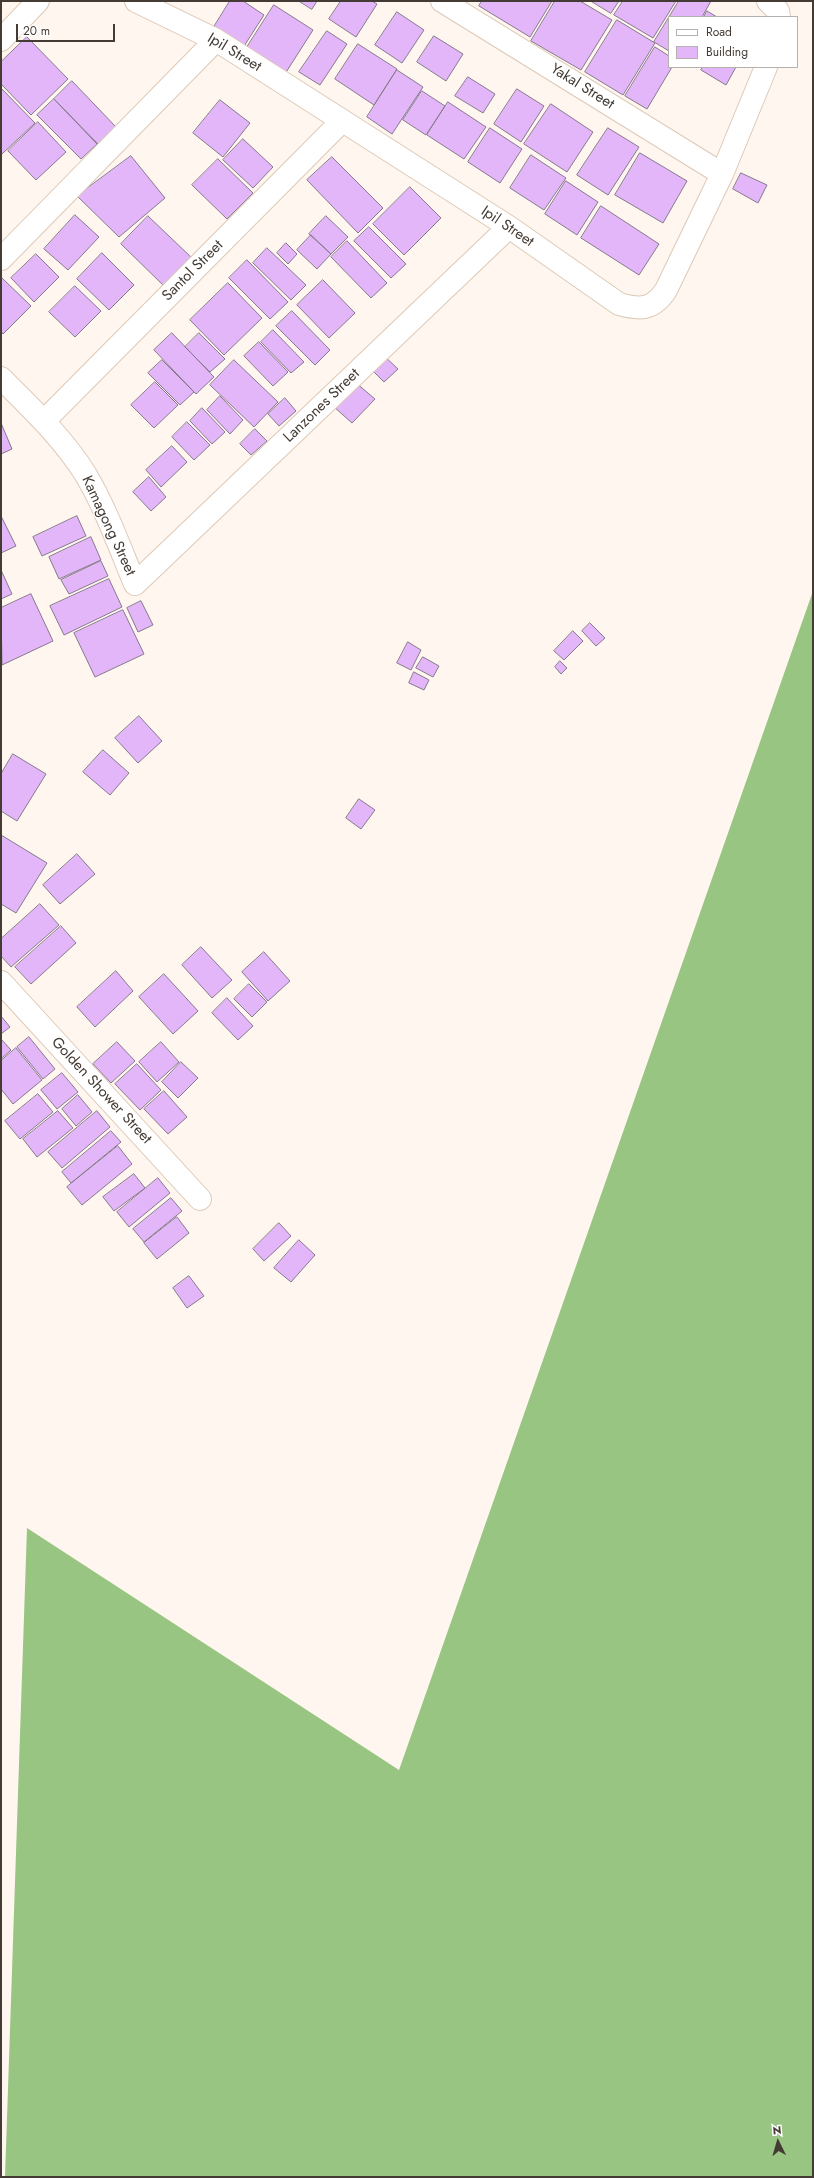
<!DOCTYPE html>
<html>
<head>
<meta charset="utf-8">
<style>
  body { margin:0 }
  #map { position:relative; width:814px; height:2178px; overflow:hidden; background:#fff6ef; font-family:Jost,sans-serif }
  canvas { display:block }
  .frame { position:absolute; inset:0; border:2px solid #443b34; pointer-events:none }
  .legend { position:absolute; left:668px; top:16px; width:130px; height:52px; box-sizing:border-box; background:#fff; border:1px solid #b4b1ae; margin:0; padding:5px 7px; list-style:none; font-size:12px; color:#443b34 }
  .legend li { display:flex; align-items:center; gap:8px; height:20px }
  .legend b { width:20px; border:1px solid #b4b1ae }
  .north { position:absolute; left:758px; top:2122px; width:40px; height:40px; -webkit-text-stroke:3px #fff; paint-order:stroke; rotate:355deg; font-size:11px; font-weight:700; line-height:16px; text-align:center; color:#443b34 }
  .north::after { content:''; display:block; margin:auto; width:14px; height:18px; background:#443b34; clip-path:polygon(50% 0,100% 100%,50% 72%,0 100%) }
  .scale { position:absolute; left:16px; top:24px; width:99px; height:18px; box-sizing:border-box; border:2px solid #443b34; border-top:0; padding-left:5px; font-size:12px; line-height:14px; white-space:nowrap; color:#443b34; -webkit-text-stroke:3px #fff; paint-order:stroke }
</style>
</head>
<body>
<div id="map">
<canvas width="814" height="2178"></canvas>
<div class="frame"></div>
<ul class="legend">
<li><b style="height:5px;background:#fff"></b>Road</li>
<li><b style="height:11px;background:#e3b6fa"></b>Building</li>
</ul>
<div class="north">N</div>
<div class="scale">20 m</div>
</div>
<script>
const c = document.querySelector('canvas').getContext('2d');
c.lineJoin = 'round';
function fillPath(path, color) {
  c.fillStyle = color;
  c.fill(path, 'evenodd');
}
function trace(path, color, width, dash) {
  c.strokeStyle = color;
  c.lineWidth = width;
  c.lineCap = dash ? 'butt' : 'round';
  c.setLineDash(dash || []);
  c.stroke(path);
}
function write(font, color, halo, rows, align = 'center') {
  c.font = font + ' Jost,sans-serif';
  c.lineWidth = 3;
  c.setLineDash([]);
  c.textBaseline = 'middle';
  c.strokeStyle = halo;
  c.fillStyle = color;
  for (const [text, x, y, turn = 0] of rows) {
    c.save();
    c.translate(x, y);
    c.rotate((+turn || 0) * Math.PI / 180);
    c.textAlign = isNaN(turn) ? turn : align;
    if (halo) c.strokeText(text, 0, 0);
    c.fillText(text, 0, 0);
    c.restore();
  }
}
const forest = new Path2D(`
  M813,591V2177H5L27,1528L399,1770Z`);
const building = new Path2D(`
  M230,1H243L264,15L239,54L209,35Z
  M299,1H317L312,9Z
  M341,1H372L377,4L356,37L329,19Z
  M482,1H552L530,37L479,6Z
  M555,1H580L612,20L581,70L531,41Z
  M591,1H619L611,13Z
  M623,1H676L653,38L614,15Z
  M679,1H711L702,17H669V51L654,42Z
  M274,5L313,30L283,77L244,52Z
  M707,11L717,17H704Z
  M397,12L424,30L402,63L375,45Z
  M617,20L655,43L623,95L585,72Z
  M327,31L347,44L320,85L299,72Z
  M434,36L463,54L446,81L417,62Z
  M27,37L68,79L31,115L1,84V62Z
  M358,44L397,69L374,105L335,79Z
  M655,47L669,56V67H672L647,109L625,96Z
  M703,67H736L726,85L701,70Z
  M397,70L423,87L392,134L367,117Z
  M468,77L495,94L483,113L455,96Z
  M72,81L116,127L98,144L54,99Z
  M1,88L35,123L2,154L1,153Z
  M517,89L544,106L521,142L494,124Z
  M422,91L445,106L426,135L403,120Z
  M54,99L97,144L81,159L37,115Z
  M220,100L250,123L223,157L193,133Z
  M448,102L486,127L464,159L427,135Z
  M551,104L593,132L567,172L524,144Z
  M38,122L66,152L36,180L8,151Z
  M490,128L522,149L500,183L468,162Z
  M608,128L639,147L608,195L577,175Z
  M243,139L273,167L253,188L223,160Z
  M640,153L687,181L663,223L615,195Z
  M531,155L566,178L544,210L510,188Z
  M131,156L165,198L119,237L77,196Z
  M332,157L383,208L358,233L307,180Z
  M218,159L253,193L227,219L192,185Z
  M741,173L767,185L758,203L733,189Z
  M566,181L598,202L577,235L545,214Z
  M410,187L441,218L404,255L373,224Z
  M601,206L659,244L639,275L581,238Z
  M75,215L99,237L68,270L44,249Z
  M148,216L193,259L165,287L121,244Z
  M326,216L348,237L331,254L309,234Z
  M369,227L406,264L391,278L354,241Z
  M311,235L331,254L317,269L297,250Z
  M347,241L387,283L371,298L331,257Z
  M286,243L297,254L288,264L277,253Z
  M267,248L306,285L291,300L253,263Z
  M102,253L134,285L109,310L77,279Z
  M36,254L59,277L34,302L11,278Z
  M247,260L288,302L270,319L229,278Z
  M1,277L31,306L3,334L1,331Z
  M323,280L355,313L329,338L297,305Z
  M228,283L262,318L224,355L190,320Z
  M75,286L101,311L75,337L49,312Z
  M292,311L330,350L315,365L276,326Z
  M273,330L304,362L291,373L261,342Z
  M172,333L214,377L196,394L154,350Z
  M199,333L225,359L210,372L185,347Z
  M259,342L288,372L273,386L244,356Z
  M382,354L398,369L384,382L369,367Z
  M162,360L194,392L180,405L148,373Z
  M234,360L278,402L254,427L210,385Z
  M155,382L178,405L154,428L131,405Z
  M355,382L375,399L352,423L333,406Z
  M220,396L243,420L230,434L207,410Z
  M285,398L296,411L279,426L268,414Z
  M202,408L225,432L212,444L190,421Z
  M187,422L210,445L194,460L172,437Z
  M1,423L12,449L1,454Z
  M255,429L267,441L251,455L240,444Z
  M172,446L187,462L161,487L146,470Z
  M149,477L166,497L151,511L133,492Z
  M1,516L16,546L1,553Z
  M77,516L86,536L42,556L33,537Z
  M91,537L101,560L59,579L49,557Z
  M101,561L108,576L69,594L61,580Z
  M1,570L12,594L1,599Z
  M109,579L122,607L64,635L50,606Z
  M31,594L53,641L2,665L1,608Z
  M141,601L153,625L138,632L127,608Z
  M123,610L144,654L95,677L74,633Z
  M590,623L605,638L596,646L582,631Z
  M573,631L583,641L564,660L554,651Z
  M408,642L421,650L411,670L397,663Z
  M423,657L439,666L433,677L416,668Z
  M560,661L567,668L561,674L555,667Z
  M414,672L429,680L424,690L409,683Z
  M139,716L162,741L138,763L115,738Z
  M103,750L129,773L110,795L83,772Z
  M13,754L46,774L17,821L1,811V774Z
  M359,799L375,810L361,829L346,818Z
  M1,835L47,863L16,913L1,904Z
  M77,854L95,874L60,904L43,885Z
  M40,904L59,925L11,967L1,956V939Z
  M61,926L76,943L31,984L15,967Z
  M201,947L232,980L212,998L182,965Z
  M264,952L290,981L268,1001L242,972Z
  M116,971L133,991L95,1027L77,1007Z
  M164,974L198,1011L173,1034L139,997Z
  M249,984L267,1002L252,1017L234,999Z
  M227,998L253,1026L238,1040L212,1013Z
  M1,1016L10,1027L1,1034Z
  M29,1037L55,1069L43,1079L17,1047Z
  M1,1039L11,1050L1,1059Z
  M117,1042L135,1061L111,1083L93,1064Z
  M161,1042L179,1062L157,1082L139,1062Z
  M16,1048L42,1080L13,1104L1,1089V1061Z
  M181,1062L198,1078L178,1098L162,1082Z
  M137,1064L161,1090L140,1110L115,1084Z
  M62,1073L78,1092L57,1109L41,1090Z
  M164,1091L187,1117L168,1134L144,1109Z
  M38,1094L53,1112L20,1139L5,1121Z
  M78,1095L92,1112L76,1126L62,1109Z
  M58,1111L73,1128L37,1157L23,1139Z
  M97,1111L110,1127L62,1168L48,1152Z
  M111,1131L121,1142L71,1183L62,1172Z
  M118,1146L132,1164L82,1205L67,1187Z
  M134,1174L145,1188L114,1211L103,1197Z
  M158,1178L170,1193L129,1227L117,1212Z
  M171,1198L182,1211L144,1242L133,1229Z
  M177,1217L189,1233L157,1259L144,1243Z
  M279,1223L291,1236L264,1261L253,1249Z
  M299,1240L315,1255L291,1282L274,1268Z
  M189,1276L204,1296L187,1308L173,1288Z`);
const minor = new Path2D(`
  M136,1L216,40L509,227L619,304C640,310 653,310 666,290L722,174L766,67
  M442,1L722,174
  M768,1L778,11L779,17
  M1,40L38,1
  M1,259L216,40
  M1,378C31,408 63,438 86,475C106,509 120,548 135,584L509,227
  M44,421L342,121
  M1,982L200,1199`);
const streetNames = [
  ["Ipil Street",234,53,31],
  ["Yakal Street",582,87,32],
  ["Ipil Street",507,227,34],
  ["Santol Street",193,271,-45],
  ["Lanzones Street",322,406,-44],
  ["Kamagong Street",108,526,65],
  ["Golden Shower Street",101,1091,47]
];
fillPath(forest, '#98c582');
fillPath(building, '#e3b6fa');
trace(building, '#86798c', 1);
trace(minor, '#ddc9b7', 24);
trace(minor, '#fff', 22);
write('15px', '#443b34', '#fff', streetNames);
</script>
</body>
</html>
